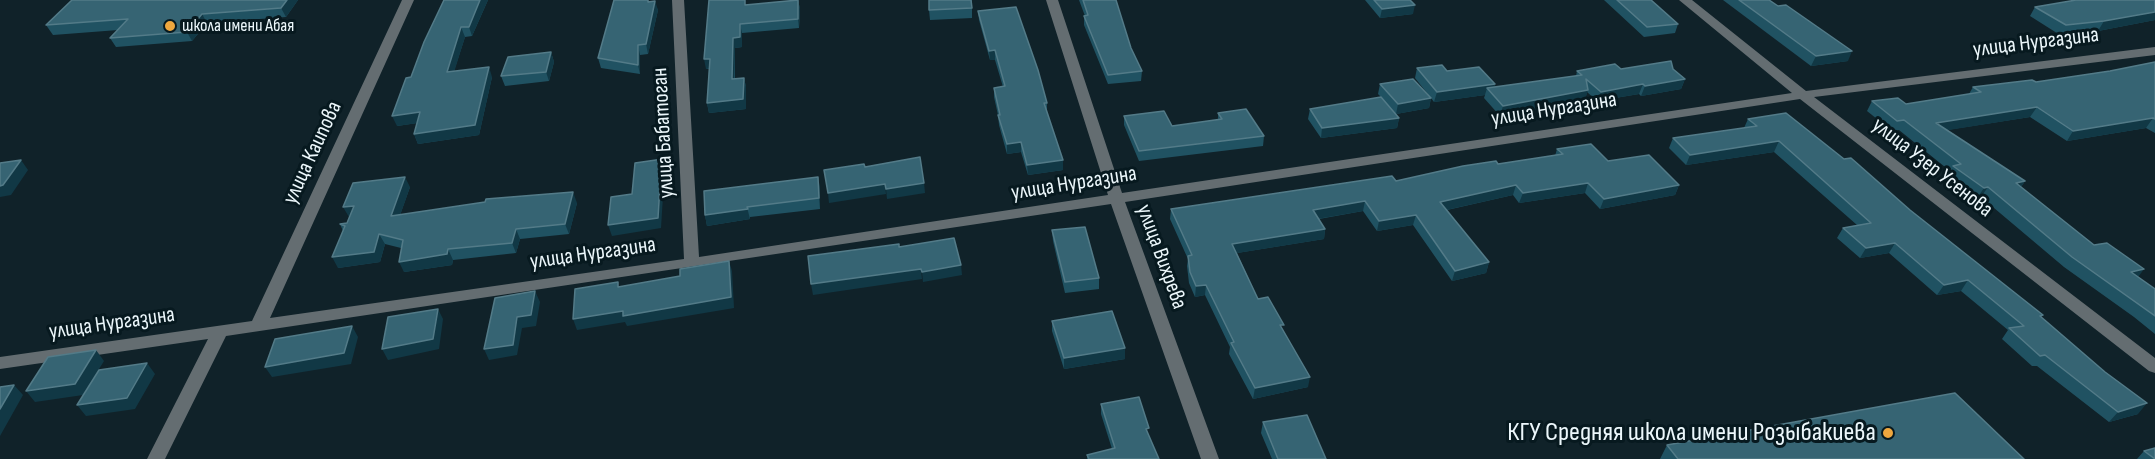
<!DOCTYPE html>
<html>
<head>
<meta charset="utf-8">
<style>
  body { margin:0 }
  canvas { display:block; background:#102229 }
</style>
</head>
<body>
<canvas width="2155" height="459"></canvas>
<script>
const c = document.querySelector('canvas').getContext('2d');
c.lineJoin = 'round';
function fillPath(path, color) {
  c.fillStyle = color;
  c.fill(path, 'evenodd');
}
function trace(path, color, width, dash) {
  c.strokeStyle = color;
  c.lineWidth = width;
  c.lineCap = dash ? 'butt' : 'round';
  c.setLineDash(dash || []);
  c.stroke(path);
}
function write(font, color, halo, rows, align = 'center') {
  c.font = font + ' "Sofia Sans Condensed",sans-serif';
  c.lineWidth = 6;
  c.setLineDash([]);
  c.textBaseline = 'middle';
  c.strokeStyle = halo;
  c.fillStyle = color;
  for (const [text, x, y, turn = 0] of rows) {
    c.save();
    c.translate(x, y);
    c.rotate((+turn || 0) * Math.PI / 180);
    c.textAlign = isNaN(turn) ? turn : align;
    if (halo) c.strokeText(text, 0, 0);
    c.fillText(text, 0, 0);
    c.restore();
  }
}
const minor = new Path2D(`
  M402,0H414L270,318L684,259L672,0H684L699,257L1108,195L1046,0H1058L1122,193L1792,93L1679,0H1692L1806,91L2155,47V55L1814,97L2155,358V373L2149,371L1800,99L1125,202L1219,459H1201L1111,204L226,336L165,459H147L208,339L0,369V357L252,321Z`);
const wall = new Path2D(`
  M72,0H298L286,17L207,23L192,41L116,47L110,38L118,30L53,35L46,25Z
  M444,0H488L472,36L465,37L454,71L492,77L479,135L418,144L414,134L417,123L397,126Z
  M798,0L800,9L799,28L742,33V47L735,48V79L744,78L746,87V109L709,113L707,103L709,69H706L747,5Z
  M972,0V18L930,20L929,10Z
  M1079,0H1116L1131,48L1142,71L1141,81L1108,84L1084,25V16H1085Z
  M1365,0H1410L1413,14L1380,18Z
  M1604,0H1651L1678,24L1675,33L1644,37Z
  M1723,0H1769L1848,61L1811,66Z
  M2155,0V20L2098,31L2060,35L2030,16L2035,7Z
  M653,1L658,10L648,54L640,55V74L601,68L598,58Z
  M978,11L1047,103V112L1063,170L1028,175L1021,152L1007,154L999,125L998,115L994,97V88L1003,87L995,60H990L979,20Z
  M551,52L554,62L549,81L505,86L501,76Z
  M2155,62V133L2146,128L2067,141L2030,117L1947,130L2025,181L2021,187L2094,245L2155,289V334L2134,317L2064,267L1981,197L1977,198L1947,176L1950,171L1899,130L1892,131L1867,111L1872,101L1906,104L1969,94L1973,87L2036,82L2110,71Z
  M1417,68L1447,71L1495,84L1494,87L1576,76L1577,71L1621,69H1673L1685,79L1681,89L1641,96L1639,94L1597,101L1587,92L1585,100L1500,116L1484,98L1485,95L1434,102L1431,98L1429,108L1396,114L1399,118L1397,128L1321,138L1308,119L1310,109L1381,97L1378,94L1380,84L1431,98L1415,78Z
  M1218,113L1264,136L1263,146L1139,161L1124,125V116L1172,126L1218,120Z
  M1748,119L1844,159L2043,315L2041,317L2138,414L2109,422L2037,366H2032L2002,339L2008,330L1961,291L1937,295L1889,253L1860,258L1837,238L1843,228L1857,225L1774,152L1686,165L1669,148L1673,138L1744,128Z
  M1557,149L1608,161L1679,185L1675,195L1600,209L1585,193L1519,203L1513,195L1447,210L1489,262L1486,273L1452,281L1413,225L1377,231L1363,211L1319,219L1325,229L1324,239L1237,253L1258,299L1283,330L1308,387L1253,399L1229,354L1230,347L1205,295L1195,297L1189,283L1187,266L1188,259L1170,219L1171,209L1396,181L1555,156Z
  M410,187L400,215L577,203L569,234L520,239L516,253L453,260L452,265L404,272L401,248L385,244L380,262L338,268L343,231L340,224L347,223Z
  M820,187V209L750,217V219L707,226L705,215Z
  M1052,230L1099,278V289L1065,293L1053,241Z
  M1052,321L1125,348V359L1064,369L1052,331Z
  M1101,404L1149,437L1159,459H1087V455L1112,449L1101,414Z
  M1263,422L1326,459H1272L1261,433Z
  M1667,445L2024,459H1660Z
  M2144,451L2155,459H2137Z`);
const shadedWall = new Path2D(`
  M287,0H298L286,17L281,8Z
  M480,0H488L472,36L469,27Z
  M798,0L800,9L799,28L798,19Z
  M655,1L658,10L648,54L646,44Z
  M1415,5L1413,14L1380,18L1382,9Z
  M2155,12V20L2098,31L2104,21Z
  M202,14L207,23L192,41L187,32Z
  M740,24L742,33V47L735,48L734,89L732,79L733,38Z
  M461,27L465,37L451,82L447,72Z
  M638,45L640,55V74L638,65Z
  M995,50V60H990L989,51Z
  M1852,51L1848,61L1811,66L1816,56Z
  M551,52L554,62L549,81L546,72Z
  M704,59H710L712,68L706,69Z
  M489,67L492,77L479,135L418,144L414,134Z
  M744,78L746,87V109L709,113L707,103Z
  M1685,79L1681,89L1641,96L1645,86Z
  M1495,84L1492,94L1487,88L1485,95L1434,102L1437,92Z
  M1643,84L1639,94L1597,101L1601,92Z
  M1588,90L1585,100L1500,116L1503,106Z
  M1431,98L1429,108L1396,114L1398,104Z
  M2037,107L2030,117L1930,133L1936,123Z
  M420,112L425,122L397,126L392,116Z
  M1399,118L1397,128L1321,138L1322,128Z
  M2153,118L2146,128L2067,141L2073,131Z
  M1779,141L1774,152L1686,165L1690,155Z
  M1021,142V152L1007,154V144Z
  M670,158L673,168L672,194L663,196L661,228L612,236L608,225L660,185Z
  M21,160L28,170L11,195L0,197V186Z
  M1063,160V170L1028,175L1027,165Z
  M405,177L410,187L396,227L391,216Z
  M818,177L820,187V209L819,198Z
  M2025,181L2018,191L2016,183Z
  M924,183L925,193L887,199L886,189Z
  M1588,183L1585,193L1519,203L1523,193Z
  M885,184L886,194L829,203L828,193Z
  M1516,185L1513,195L1437,212L1440,202Z
  M1679,185L1675,195L1600,209L1604,199Z
  M1988,187L1981,197L1977,198L1984,188Z
  M573,192L577,203L569,234L565,224Z
  M1365,201L1363,211L1311,220L1313,210Z
  M354,206L349,217L343,207Z
  M747,207L750,219L707,226L705,215Z
  M1416,215L1413,225L1377,231L1379,221Z
  M516,229L520,239L516,253L512,243Z
  M1325,229L1324,239L1231,254L1232,244Z
  M379,234L385,244L380,262L338,268L332,257Z
  M1895,243L1889,253L1860,258L1866,248Z
  M448,249L453,260L452,265L404,272L399,262Z
  M729,261L732,271L734,308L627,326L625,322L577,330L573,319Z
  M1489,262L1486,273L1452,281L1455,271Z
  M961,265L962,275L923,282L922,272Z
  M921,269L922,279L813,295L811,284Z
  M2144,269L2136,280L2131,272Z
  M1968,280L1961,291L1937,295L1944,285Z
  M1206,285L1205,295L1195,297L1196,286Z
  M535,291L540,302L536,326L522,328L517,355L489,360L484,349L517,317Z
  M438,309L443,319L439,349L388,360L382,349Z
  M352,326L358,337L351,364L272,377L265,367Z
  M1125,348V359L1064,369V358Z
  M96,350L104,361L83,395L35,402L26,391Z
  M147,363L155,374L135,409L86,416L77,405Z
  M1310,377L1308,387L1253,399L1255,388Z
  M14,385L23,395L0,436V409Z
  M2147,403L2138,414L2109,422L2118,412Z`);
const building = new Path2D(`
  M72,0H287L281,8L202,14L187,32L110,38L128,19L46,25Z
  M444,0H480L469,27H461L447,72L489,67L475,125L414,134L420,112L392,116L406,78L411,77L424,42Z
  M614,0H648V2L655,1L646,44L638,45V65L598,58Z
  M709,0H745V5L798,0V19L740,24V37L733,38L732,79L744,78L743,99L707,103L710,59H704Z
  M929,0H971L972,8L929,10Z
  M1083,0H1116L1131,48L1142,71L1108,75L1084,16L1088,15Z
  M1374,0H1410L1415,5L1382,9Z
  M1617,0H1651L1678,24L1647,27Z
  M1739,0H1769L1778,6L1786,5L1852,51L1816,56Z
  M2076,0H2155V12L2104,21L2066,25L2035,7Z
  M1016,7L1038,70L1047,103H1044L1063,160L1027,165L1021,142L1007,144L998,115H1000L994,88L1005,86L995,50L989,51L978,11Z
  M551,52L546,72L501,76L508,57Z
  M1671,61L1673,69L1685,79L1645,86L1643,84L1601,92L1586,79L1588,90L1503,106L1487,88L1582,75L1577,71L1615,64L1621,69Z
  M2155,62V119L2153,118L2073,131L2037,107L1936,123L2025,181L2016,183L2094,245L2107,243L2144,269L2131,272L2155,289V316L2072,257L1988,187L1984,188L1953,166L1961,164L1904,120L1897,121L1872,101L1898,98L1906,104L1981,92L1973,87L2032,80L2036,82L2110,71Z
  M1442,65L1447,71L1479,67L1495,84L1437,92L1417,68Z
  M1413,79L1431,98L1398,104L1380,84Z
  M1381,97L1399,118L1322,128L1310,109Z
  M1246,109L1264,136L1139,151L1124,116L1164,111L1172,126L1222,119L1218,113Z
  M1786,113L1844,159L1851,158L1910,210L2043,315L2040,316L2105,372L2147,403L2118,412L2045,355L2040,356L2009,328L2024,326L1968,280L1944,285L1895,243L1866,248L1843,228L1871,223L1779,141L1690,155L1673,138L1757,126L1748,119Z
  M1591,144L1608,161L1649,155L1679,185L1604,199L1588,183L1523,193L1516,185L1440,202L1489,262L1455,271L1416,215L1379,221L1365,201L1313,210L1325,229L1232,244L1258,299L1268,297L1284,325H1280L1310,377L1255,388L1231,343L1234,342L1206,285L1196,286L1190,272L1188,256L1192,255L1171,209L1392,176L1396,181L1463,166L1496,161L1498,164L1563,154L1557,149Z
  M920,157L924,183L886,189L885,184L828,193L824,170L864,164L865,167Z
  M670,158L669,184L660,185L658,218L608,225L611,197L632,194L635,163Z
  M21,160L3,185L0,186V163Z
  M405,177L391,216L485,202L486,199L573,192L565,224L516,229L512,243L448,249L447,254L399,262L403,240L379,234L374,252L332,257L345,226L340,224L347,223L354,206L343,207L353,183Z
  M818,177L819,198L747,207L748,209L705,215L704,191Z
  M1085,227L1099,278L1065,282L1052,230Z
  M954,238L961,265L922,272L921,269L811,284L808,256L899,244V247Z
  M729,261L731,297L623,316V311L573,319L575,289L618,282V287L680,276V269Z
  M535,291L531,315L517,317L513,345L484,349L495,298Z
  M438,309L433,339L382,349L388,317Z
  M1112,311L1125,348L1064,358L1052,321Z
  M352,326L344,353L265,367L275,339Z
  M96,350L75,384L26,391L48,357Z
  M147,363L127,398L77,405L99,370Z
  M14,385L0,409V387Z
  M1955,393L2024,459H1678L1667,445Z
  M1139,397L1149,428L1146,429L1159,459H1089L1087,455L1115,448L1101,404Z
  M1307,415L1326,459H1278L1263,422Z
  M2155,448V459L2144,451Z`);
const markers = [
  [170,26,6,"#efa73e"],
  [1888,433,6,"#efa73e"]
];
const farPoinames = [
  ["школа имени Абая",182,26]
];
const streetNames = [
  ["улица Нургазина",2036,43,-7],
  ["улица Нургазина",1554,110,-9],
  ["улица Бабатоган",664,133,-93],
  ["улица Каипова",313,153,-65],
  ["улица Узер Усенова",1932,168,38],
  ["улица Нургазина",1074,184,-9],
  ["улица Нургазина",593,254,-8],
  ["улица Вихрева",1161,257,70],
  ["улица Нургазина",112,324,-8]
];
const nearPoinames = [
  ["КГУ Средняя школа имени Розыбакиева",1876,433]
];
fillPath(minor, '#646d71');
fillPath(wall, '#205262');
fillPath(shadedWall, '#113845');
fillPath(building, '#366473');
trace(building, '#537b88', 1.5);
for (const [x, y, r, color] of markers) {
  const dot = new Path2D();
  dot.arc(x, y, r, 0, 2 * Math.PI);
  c.fillStyle = color;
  c.fill(dot);
  trace(dot, '#07191f', 2);
}
write('18px', '#ecf7fb', '#07191f', farPoinames, 'left');
write('22px', '#ecf7fb', '#07191f', streetNames);
write('27px', '#ecf7fb', '#07191f', nearPoinames, 'right');
</script>
</body>
</html>
